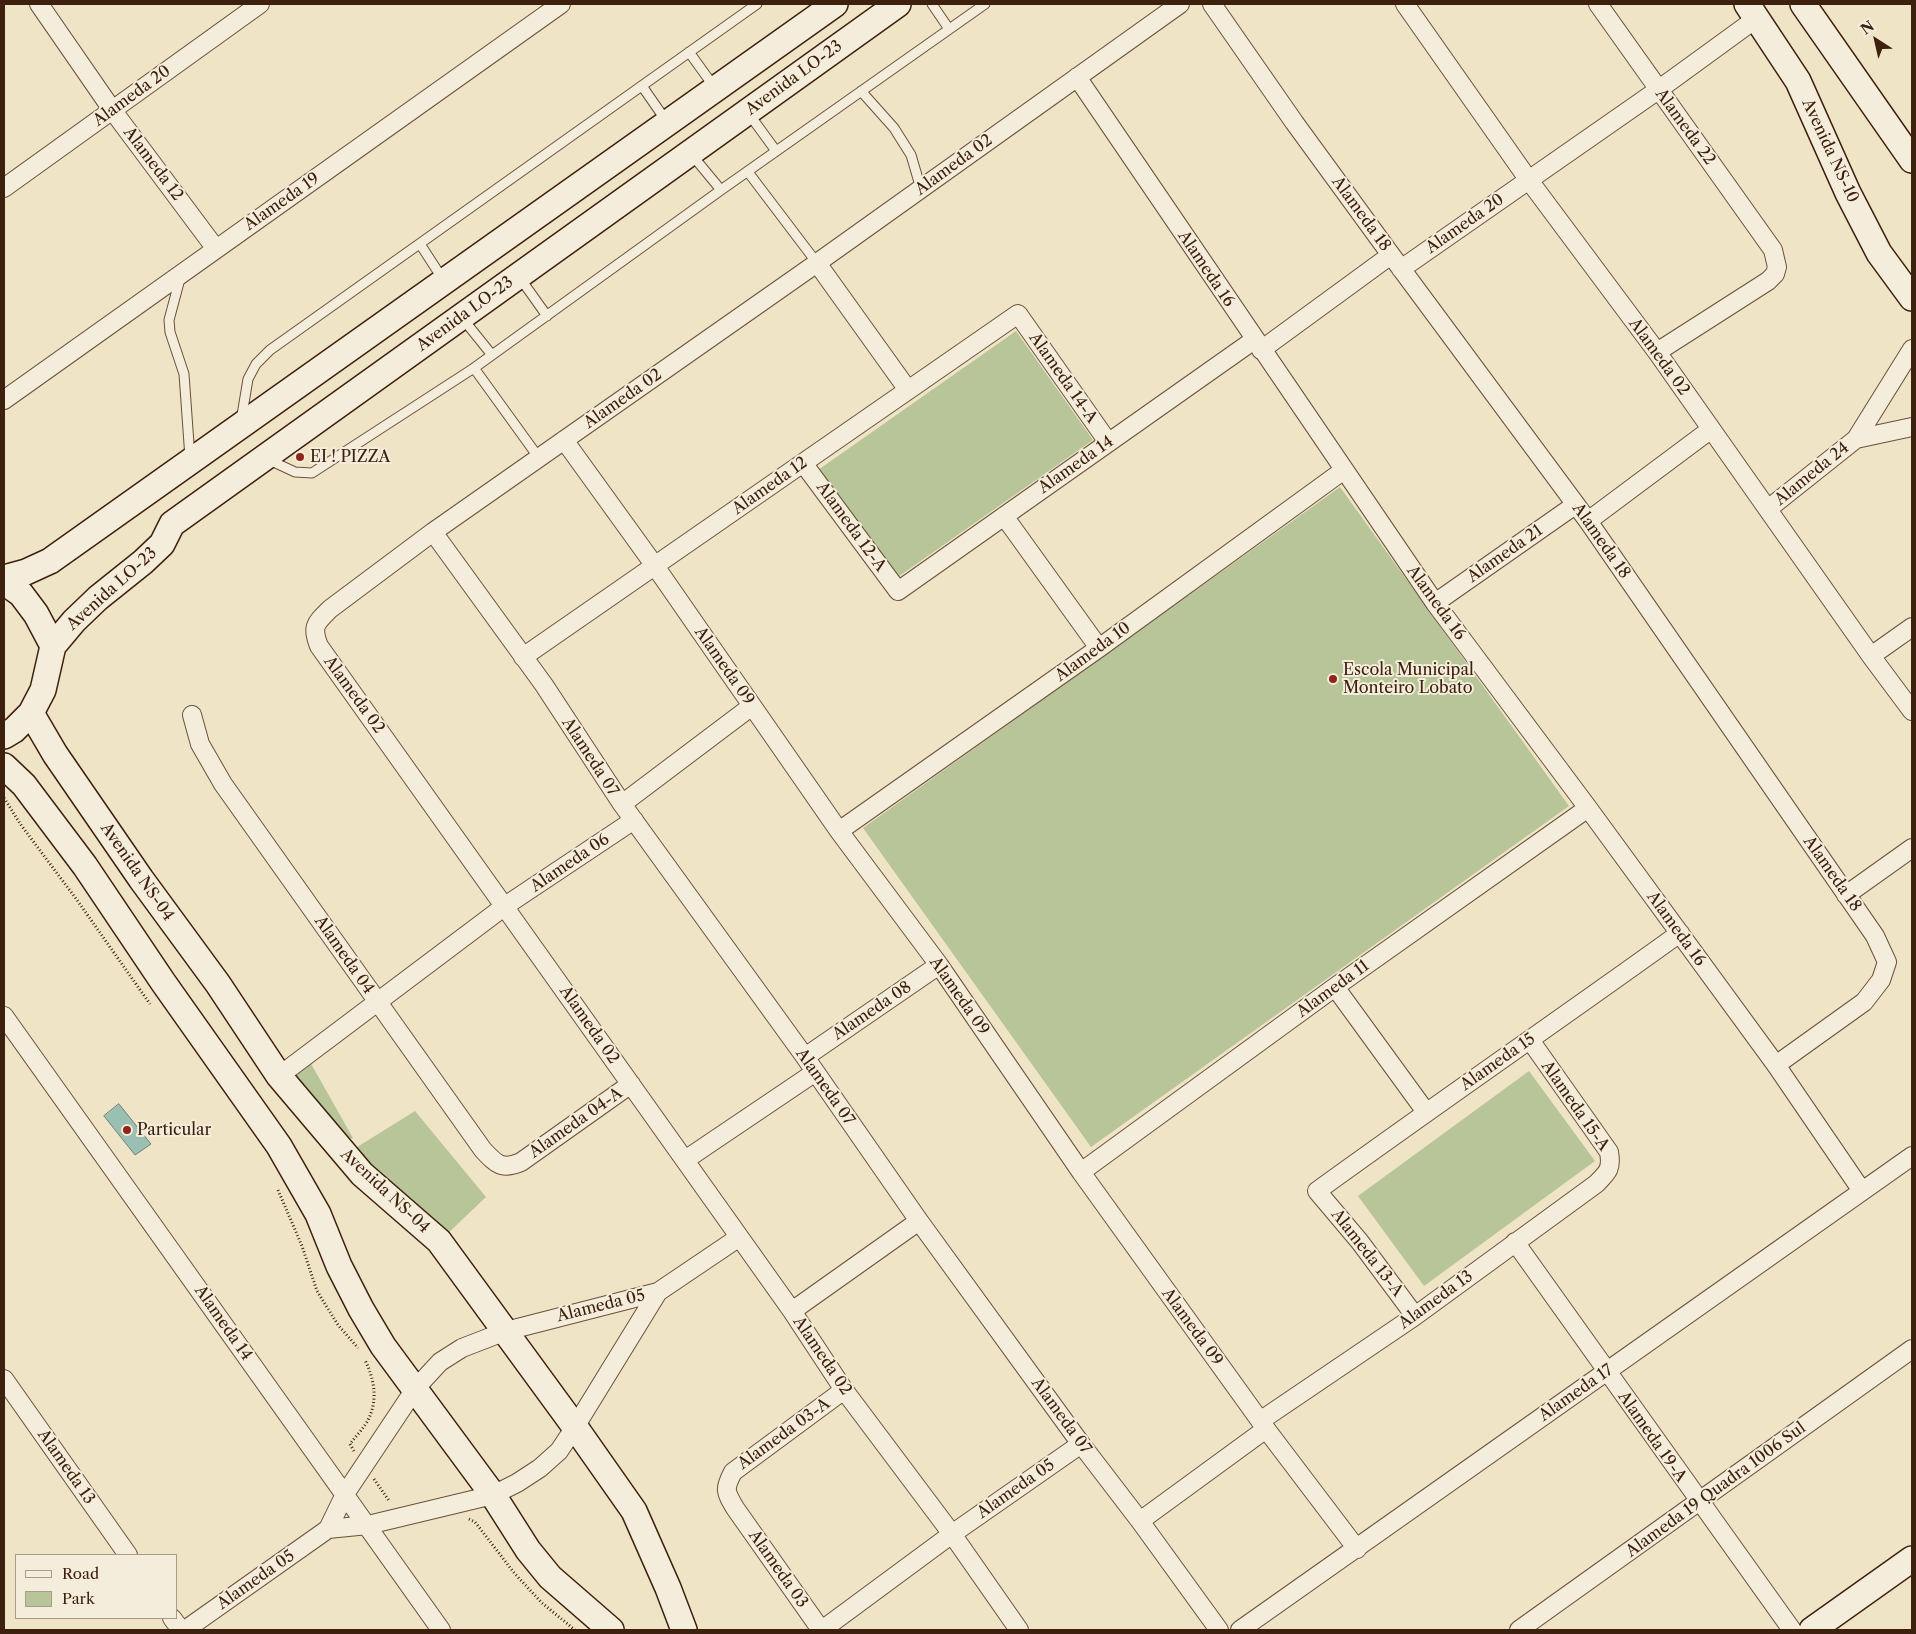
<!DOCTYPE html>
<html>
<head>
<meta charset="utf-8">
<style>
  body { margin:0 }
  #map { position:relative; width:1916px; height:1634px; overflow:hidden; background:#f0e4c7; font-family:"Libre Caslon Text",serif }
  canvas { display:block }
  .frame { position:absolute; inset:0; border:5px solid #3d200d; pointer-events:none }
  .legend { position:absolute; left:15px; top:1554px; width:162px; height:65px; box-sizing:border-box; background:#f5eddb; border:1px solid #ab9b89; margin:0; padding:6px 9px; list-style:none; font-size:15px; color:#3d200d }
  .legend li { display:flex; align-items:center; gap:10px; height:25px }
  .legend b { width:25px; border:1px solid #ab9b89 }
  .north { position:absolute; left:1851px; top:15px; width:50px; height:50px; -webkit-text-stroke:4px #f5eddb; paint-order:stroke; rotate:325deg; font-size:14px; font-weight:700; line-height:20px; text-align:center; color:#3d200d }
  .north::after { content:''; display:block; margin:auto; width:18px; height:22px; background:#3d200d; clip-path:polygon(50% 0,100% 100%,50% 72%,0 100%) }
</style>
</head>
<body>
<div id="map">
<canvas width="1916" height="1634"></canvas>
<div class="frame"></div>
<ul class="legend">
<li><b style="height:6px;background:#f5eddb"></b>Road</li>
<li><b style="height:14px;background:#b7c598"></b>Park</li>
</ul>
<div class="north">N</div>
</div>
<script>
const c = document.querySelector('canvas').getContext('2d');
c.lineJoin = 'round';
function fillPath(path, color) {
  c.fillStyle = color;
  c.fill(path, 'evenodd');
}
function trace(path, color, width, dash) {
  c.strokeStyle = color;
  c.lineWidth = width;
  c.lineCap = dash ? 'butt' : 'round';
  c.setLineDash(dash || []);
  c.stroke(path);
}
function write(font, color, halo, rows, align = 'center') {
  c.font = font + ' "Libre Caslon Text",serif';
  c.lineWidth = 4;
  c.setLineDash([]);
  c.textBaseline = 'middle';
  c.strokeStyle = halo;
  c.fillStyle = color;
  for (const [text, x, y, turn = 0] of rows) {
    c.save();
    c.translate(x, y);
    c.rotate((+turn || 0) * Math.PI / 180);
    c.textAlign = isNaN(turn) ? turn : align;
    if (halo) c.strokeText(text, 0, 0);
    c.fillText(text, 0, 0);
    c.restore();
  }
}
const green = new Path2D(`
  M1016,331L1093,440L895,579L818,470Z
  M1340,487L1569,806L1091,1147L863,828Z
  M310,1062L353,1138L341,1142L290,1079Z
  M1529,1071L1595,1161L1424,1286L1358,1196Z
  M415,1111L486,1197L444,1237L354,1149Z`);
const water = new Path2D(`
  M119,1104L151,1144L135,1155L104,1116Z`);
const path = new Path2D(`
  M4,798L21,825L77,900L150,1004
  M278,1190L302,1246L317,1291L338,1325L358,1348
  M354,1451L350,1444C356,1436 365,1427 369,1418C378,1398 374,1379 365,1360
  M374,1479L390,1502
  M469,1519L475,1522L515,1574L542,1603L575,1630`);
const lane = new Path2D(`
  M932,4L949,29
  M689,52L715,88
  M642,86L667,122
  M861,91L894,128L911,155L921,189
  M749,114L776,151
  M692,155L721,190
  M748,172L817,263
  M420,244L444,281
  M181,275L169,320L170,332L184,374L190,458
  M520,278L547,316
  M463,319L492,355
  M474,368L539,458
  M241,421L248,379L256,364L270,350L757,4
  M267,459L295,472L312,473L474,368L721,190L985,4`);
const street = new Path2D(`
  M39,4L113,111L216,249
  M1212,4L1294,122L1391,255L1588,521L1875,936L1887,962L1881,980L1864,1002L1776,1065
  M1405,4L1528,179L1657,352L1871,656L1912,711
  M1598,4L1773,250L1777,267L1775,274L1768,281L1657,352
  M1077,77L1435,603L1588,808L1776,1065L1862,1191
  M4,188L260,4
  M817,263L908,390
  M1401,269L1658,90L1757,18
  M1261,350L1391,255
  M4,400L561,4
  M1856,439L1912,427
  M564,440L655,566L839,831L939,965L1081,1172L1266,1429L1357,1549
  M803,463L898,591L1254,340
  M1768,509L1856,439L1912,349
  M1004,516L1099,648
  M1588,521L1710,430
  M433,532L544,685L622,804L805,1057L919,1221L1081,1444L1140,1521L1219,1630
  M1435,603L1575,505
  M1871,656L1912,627
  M523,657L1018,314L1108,442
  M192,715L200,744L223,784L483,1150C497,1165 502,1170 521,1162L631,1084
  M622,804L752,706
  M839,831L1099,648L1344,470
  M1846,895L1912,848
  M1335,987L1426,1112
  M4,1016L441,1630
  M805,1057L939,965
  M279,1076L505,906L634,820
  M685,1160L814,1073
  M1081,1172L1335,987L1588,808
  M1515,1242L1792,1630
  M792,1311L919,1221
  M1415,1316L1360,1242L1317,1191C1437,1104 1559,1020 1680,933
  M4,1379L128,1555
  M1260,1421L1415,1316L1596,1184C1608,1172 1612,1169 1609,1152L1530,1040
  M1140,1521L1266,1429
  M328,1529L345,1494L415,1389L440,1362L462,1348L506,1331L658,1292L738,1238
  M172,1618L181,1630
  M185,1630L328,1529L368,1525L493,1495L517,1483L540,1468L559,1451L575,1427L658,1292
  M821,1630L735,1508C725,1491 724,1489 733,1472L844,1390
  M822,1630L952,1534L1081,1444
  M1019,1630L952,1534L844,1390L792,1311L319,646C311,626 316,623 330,609L433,532L817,263L1180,4
  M1240,1630L1912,1156
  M1519,1630L1912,1349`);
const secondary = new Path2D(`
  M1747,4L1798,81L1848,193L1879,253L1912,298
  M1803,4L1912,160
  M4,578L26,572L50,561L835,4
  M4,582L21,594L36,614L53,646L43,690L31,713L14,730L4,736
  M53,646L74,621L98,598L143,562L162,544L172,524L898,4
  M31,713L55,754L141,879L218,984L279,1076L362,1174L439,1241L575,1427L634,1511L668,1588L684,1630
  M4,766L24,785L85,866L163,982L279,1146L318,1214L339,1266L361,1309L383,1346L493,1495L528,1550L550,1577L611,1630
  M1812,1630L1912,1559`);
const markers = [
  [300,457,5,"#8f2418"],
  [1333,679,5,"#8f2418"],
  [127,1130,5,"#8f2418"]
];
const streetNames = [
  ["Avenida LO-23",794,78,-36],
  ["Alameda 20",132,96,-36],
  ["Alameda 22",1685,127,54],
  ["Avenida NS-10",1830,151,65],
  ["Alameda 12",153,164,53],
  ["Alameda 02",954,165,-36],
  ["Alameda 19",282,202,-35],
  ["Alameda 18",1361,214,54],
  ["Alameda 20",1465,224,-35],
  ["Alameda 16",1206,269,56],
  ["Avenida LO-23",465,314,-36],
  ["Alameda 02",1659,357,54],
  ["Alameda 14-A",1063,378,55],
  ["Alameda 02",623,399,-35],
  ["Alameda 14",1076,465,-35],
  ["Alameda 24",1812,474,-39],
  ["Alameda 12",770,486,-35],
  ["Alameda 12-A",851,527,54],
  ["Alameda 18",1601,541,55],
  ["Alameda 21",1505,554,-35],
  ["Avenida LO-23",112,589,-42],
  ["Alameda 16",1436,603,54],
  ["Alameda 10",1093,652,-36],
  ["Alameda 09",724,666,55],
  ["Alameda 02",354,695,54],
  ["Alameda 07",590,757,57],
  ["Alameda 06",570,863,-34],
  ["Avenida NS-04",137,872,55],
  ["Alameda 18",1832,874,55],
  ["Alameda 16",1676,929,54],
  ["Alameda 04",344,955,55],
  ["Alameda 11",1333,989,-36],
  ["Alameda 09",959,996,55],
  ["Alameda 08",872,1011,-34],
  ["Alameda 02",589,1025,55],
  ["Alameda 15",1498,1062,-35],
  ["Alameda 07",825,1087,55],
  ["Alameda 15-A",1575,1106,55],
  ["Alameda 04-A",576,1123,-35],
  ["Avenida NS-04",385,1191,43],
  ["Alameda 13-A",1367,1253,52],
  ["Alameda 13",1436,1300,-36],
  ["Alameda 05",601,1306,-14],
  ["Alameda 14",223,1323,55],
  ["Alameda 09",1192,1327,54],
  ["Alameda 02",822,1356,56],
  ["Alameda 17",1576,1393,-35],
  ["Alameda 07",1061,1416,54],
  ["Alameda 03-A",784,1434,-36],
  ["Alameda 19-A",1652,1437,55],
  ["Alameda 13",66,1467,55],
  ["Alameda 05",1016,1489,-35],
  ["Alameda 19 Quadra 1006 Sul",1716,1490,-36],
  ["Alameda 03",778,1569,55],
  ["Alameda 05",256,1580,-35]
];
const poiNames = [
  ["EI ! PIZZA",310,457],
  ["Escola Municipal",1343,670],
  ["Monteiro Lobato",1343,688],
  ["Particular",137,1130]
];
fillPath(green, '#b7c598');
fillPath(water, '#9abfb3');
trace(water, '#757f71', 1);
trace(lane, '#6a513c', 11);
trace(street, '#6a513c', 20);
trace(secondary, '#3d200d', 28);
trace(path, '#3d200d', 3, [1, 2.5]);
trace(lane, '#f5eddb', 9);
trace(street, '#f5eddb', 18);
trace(secondary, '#f5eddb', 25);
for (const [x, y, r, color] of markers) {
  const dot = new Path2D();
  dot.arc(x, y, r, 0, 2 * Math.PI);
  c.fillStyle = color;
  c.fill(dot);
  trace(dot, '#f5eddb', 2);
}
write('16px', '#3d200d', '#f5eddb', streetNames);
write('16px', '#3d200d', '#f5eddb', poiNames, 'left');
</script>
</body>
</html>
